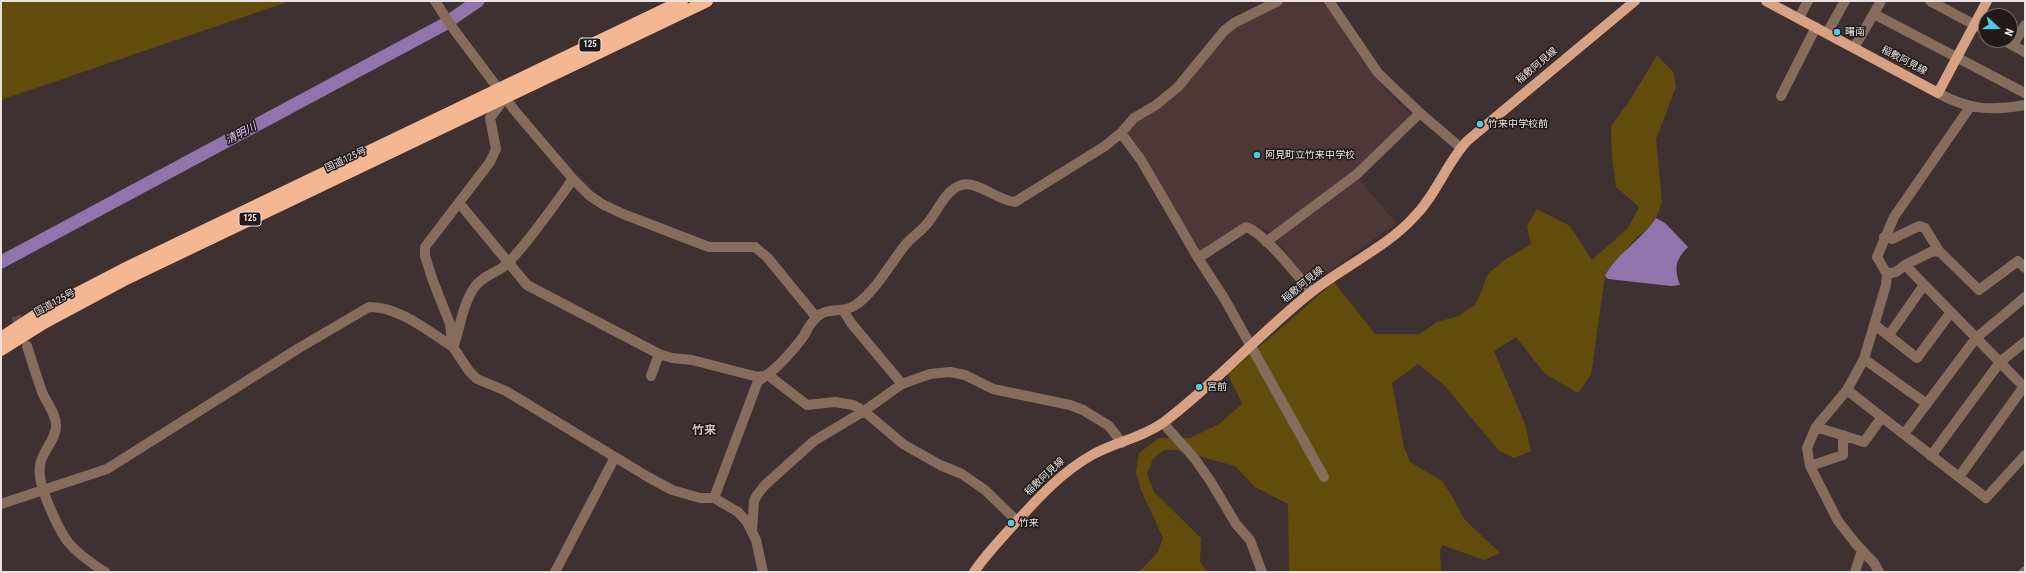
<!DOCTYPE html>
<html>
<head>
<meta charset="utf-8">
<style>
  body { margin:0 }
  #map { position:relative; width:2026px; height:573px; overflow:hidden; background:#3f3131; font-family:"Roboto Condensed",sans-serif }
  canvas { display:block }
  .frame { position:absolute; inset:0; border:2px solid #ebe1e1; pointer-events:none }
  .north { position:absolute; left:1978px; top:8px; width:40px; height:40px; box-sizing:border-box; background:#211a1a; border:1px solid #726a6a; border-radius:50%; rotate:111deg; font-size:11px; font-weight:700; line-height:16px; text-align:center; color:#ebe1e1 }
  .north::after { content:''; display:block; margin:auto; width:14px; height:18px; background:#52cbd8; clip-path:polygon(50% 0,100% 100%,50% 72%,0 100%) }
</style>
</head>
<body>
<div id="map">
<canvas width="2026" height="573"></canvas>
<div class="frame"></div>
<div class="north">N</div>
</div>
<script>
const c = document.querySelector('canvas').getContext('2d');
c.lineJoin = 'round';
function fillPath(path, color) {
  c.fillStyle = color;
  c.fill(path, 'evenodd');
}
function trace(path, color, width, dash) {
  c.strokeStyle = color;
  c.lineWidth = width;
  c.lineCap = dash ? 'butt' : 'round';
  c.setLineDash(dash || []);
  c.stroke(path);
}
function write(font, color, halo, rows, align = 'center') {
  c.font = font + ' "Roboto Condensed","Noto Sans JP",sans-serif';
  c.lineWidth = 3;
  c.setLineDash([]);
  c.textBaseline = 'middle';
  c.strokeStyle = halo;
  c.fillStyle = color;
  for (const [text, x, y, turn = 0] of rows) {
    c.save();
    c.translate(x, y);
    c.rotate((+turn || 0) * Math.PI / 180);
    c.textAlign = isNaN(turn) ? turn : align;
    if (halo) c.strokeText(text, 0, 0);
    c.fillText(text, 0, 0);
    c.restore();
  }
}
const built = new Path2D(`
  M1284,1H1326L1384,89L1410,114L1412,118L1355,174L1396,223L1311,284L1268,230L1244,224L1201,251L1127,136L1130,126L1226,35L1245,21L1279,6Z`);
const green = new Path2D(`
  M1,1H290L1,100Z
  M1657,55L1674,73L1676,87L1656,139L1662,201L1657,216L1649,228L1637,237L1609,269L1605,276L1591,375L1578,393L1545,374L1516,337L1494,351L1525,424L1531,451L1514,458L1499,451L1444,385L1418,364L1392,383L1404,447L1410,462L1442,481L1452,496L1464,519L1500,553L1484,560L1442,545L1440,551L1441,572H1289L1288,504L1255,487L1235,466L1176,450H1164L1153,459L1147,474L1154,492L1201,538L1200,562L1208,572H1139L1158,552L1163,538L1141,490L1136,472L1139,453L1159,438H1190L1219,424L1242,404L1228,374L1334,282L1375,334H1420L1437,322L1459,316L1476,304L1488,274L1503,261L1531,244L1527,226L1537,209L1570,226L1592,260L1628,228L1639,207L1616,187L1612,156L1611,126L1632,97Z`);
const water = new Path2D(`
  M474,1H482L454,19L452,16Z
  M1656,218L1665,223L1688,247C1675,260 1674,268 1680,285L1671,286L1608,279L1605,276C1617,253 1642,240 1656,218Z`);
const river = new Path2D(`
  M1,262L443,25L478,1`);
const minorTunnel = new Path2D(`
  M16,316L22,333`);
const minor = new Path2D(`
  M435,1L452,27L515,111L573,179L589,195L602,204L623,214L709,247H755L767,257L816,317
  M1329,1L1378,73L1420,113L1461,148
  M1930,1L1986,31
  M1874,14L2025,93
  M1799,18L1808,1
  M1827,33L1845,1
  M2003,40L2025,52
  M2013,45L2025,25
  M1854,48L1881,1
  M1938,93C1969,110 1990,111 2025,105
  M1781,96L1816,27
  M505,98L490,118L496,149L490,162L425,247V256L433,281L450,324L453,347L469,371L477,379L506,391L648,477L672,490L700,498H714L738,512L747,522L756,540L763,572
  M1121,133L1141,160L1198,258L1246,227C1265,233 1298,276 1311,292
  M460,204L527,285L659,354L672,358L692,360L758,377L768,375L807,405L835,402L853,405L864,411L903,444L940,465L962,474L985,490L1017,521
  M1884,237L1892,239L1919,226L1925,228L1939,251L1979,290L2018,261L2025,268
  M1266,242L1357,174L1420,113
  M1198,258L1224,298L1324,477
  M1905,265L1931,252L1939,251
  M1887,274L1896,272L1905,265L2025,388
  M843,310L851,323L902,384
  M1875,325L1917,358L1951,312
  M1889,335L1924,285
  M454,345C460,327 463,304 474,288C483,274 500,273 510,261C533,236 553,207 573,179
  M27,346C32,362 37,377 42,392C47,404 56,413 56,426C56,440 42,451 40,465C38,477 43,490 47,501C63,540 69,549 105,572
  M1864,359L1927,404
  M651,376L659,354
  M1847,390L1986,498L2025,455
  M1163,423L1195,459L1211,482L1236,524L1250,540L1262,572
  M1816,427L1864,442L1882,417
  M1904,434L1976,338L2025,297
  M1931,456L2000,362L2025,342
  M1810,466L1843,455V435
  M1959,477L2025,385
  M714,498L758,381C775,371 791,353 803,337C807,330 811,322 817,317C827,307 842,313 854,306C874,294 891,262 906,244C912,237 920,232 926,225C937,213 945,190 961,185C977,180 998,201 1015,202L1105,146L1121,133L1134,118L1156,105L1178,87L1224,31L1234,23L1278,1
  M1,504L107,469L299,348L369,307C400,307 428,331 453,347
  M752,531L754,501L757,495L765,485L814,441L864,411L902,384L930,374L950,372L965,375L993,389L1070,405L1083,410L1109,426L1122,443
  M555,572L615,457
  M1855,572L1862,550
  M1879,572L1874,563L1856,544L1838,521L1810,466L1807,448L1816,427L1847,390L1864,359L1886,285L1887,274L1877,257L1894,217L1970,107
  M2024,572L2025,571`);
const major = new Path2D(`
  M1766,1L1938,93L1987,1
  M974,572C987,553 1002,538 1017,521C1040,496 1062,472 1092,455C1115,442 1142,438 1164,422C1216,383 1259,334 1309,294C1342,267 1386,248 1414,217C1436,195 1446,164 1467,141L1635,1`);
const highway = new Path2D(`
  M1,338L39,313L124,269L682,1
  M1,350L44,323L128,278L707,1`);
const markers = [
  [1837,32,4,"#52cbd8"],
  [1480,124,4,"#52cbd8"],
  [1257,155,4,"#52cbd8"],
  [1199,387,4,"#52cbd8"],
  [1011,523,4,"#52cbd8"]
];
const shields = [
  [590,45,22],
  [250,219,22]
];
const shieldNames = [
  ["125",590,45],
  ["125",250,219]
];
const poiNames = [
  ["曙南",1845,32],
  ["竹来中学校前",1488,124],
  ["阿見町立竹来中学校",1265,155],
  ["宮前",1207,387],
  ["竹来",1019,523]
];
const streetNames = [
  ["稲敷阿見線",1904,61,28],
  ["稲敷阿見線",1537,66,-40],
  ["国道125号",346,160,-25],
  ["稲敷阿見線",1303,285,-39],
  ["国道125号",55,303,-29],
  ["稲敷阿見線",1045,477,-43]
];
const waterNames = [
  ["清明川",241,134,-28]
];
const quarterNames = [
  ["竹来",704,431]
];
fillPath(built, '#4d3737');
fillPath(green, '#624c0c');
fillPath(water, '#9274ac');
trace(river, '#9274ac', 13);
trace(minorTunnel, '#594b4b', 10, [10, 5]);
trace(minor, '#866c5d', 10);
trace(major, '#d6a283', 10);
trace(highway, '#f5b791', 12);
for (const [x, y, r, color] of markers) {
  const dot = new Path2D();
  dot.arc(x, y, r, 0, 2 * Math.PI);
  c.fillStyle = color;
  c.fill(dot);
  trace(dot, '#211a1a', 1.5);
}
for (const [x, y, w] of shields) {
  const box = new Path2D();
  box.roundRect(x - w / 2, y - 7, w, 14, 3);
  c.fillStyle = '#211a1a';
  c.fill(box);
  trace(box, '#ebe1e1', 1);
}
write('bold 9px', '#ebe1e1', null, shieldNames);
write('10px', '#ebe1e1', '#211a1a', poiNames, 'left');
write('10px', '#ebe1e1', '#211a1a', streetNames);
write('italic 11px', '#e2c9f9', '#211a1a', waterNames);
write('bold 12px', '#cebbbb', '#211a1a', quarterNames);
</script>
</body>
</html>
